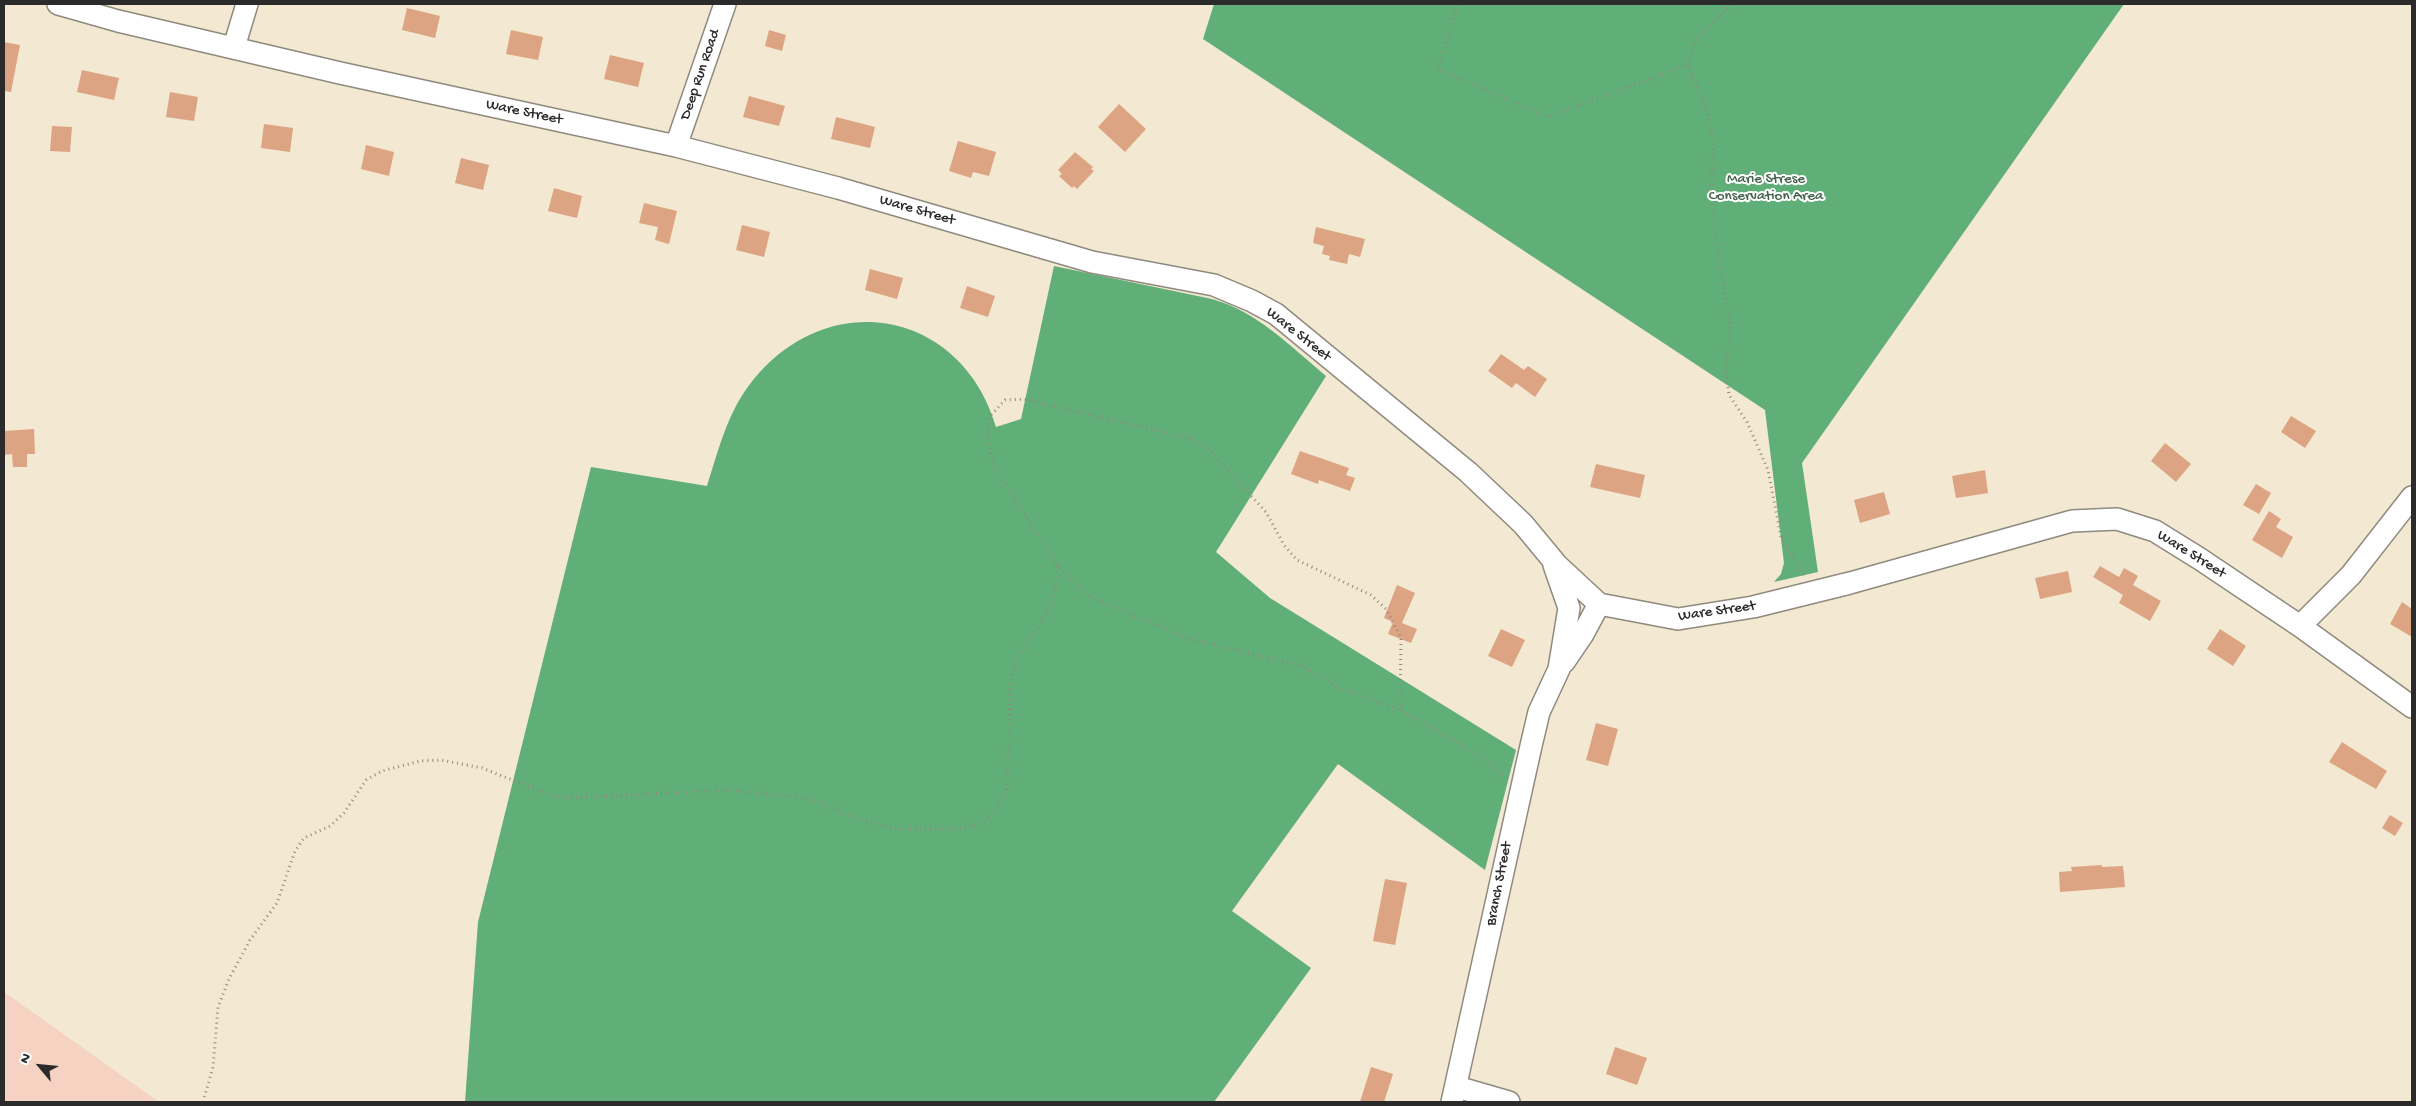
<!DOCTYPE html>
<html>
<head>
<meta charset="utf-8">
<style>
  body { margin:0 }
  #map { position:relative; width:2416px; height:1106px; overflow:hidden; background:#f3e8d2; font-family:"Gochi Hand",sans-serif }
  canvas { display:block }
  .frame { position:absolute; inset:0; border:5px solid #2b2b2b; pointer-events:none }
  .north { position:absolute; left:15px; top:1041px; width:50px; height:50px; -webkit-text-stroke:4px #fff; paint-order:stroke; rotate:298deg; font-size:14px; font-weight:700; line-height:20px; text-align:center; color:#2b2b2b }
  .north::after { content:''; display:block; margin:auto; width:18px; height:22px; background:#2b2b2b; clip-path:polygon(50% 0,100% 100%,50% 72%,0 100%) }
</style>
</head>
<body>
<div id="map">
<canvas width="2416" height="1106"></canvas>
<div class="frame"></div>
<div class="north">N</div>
</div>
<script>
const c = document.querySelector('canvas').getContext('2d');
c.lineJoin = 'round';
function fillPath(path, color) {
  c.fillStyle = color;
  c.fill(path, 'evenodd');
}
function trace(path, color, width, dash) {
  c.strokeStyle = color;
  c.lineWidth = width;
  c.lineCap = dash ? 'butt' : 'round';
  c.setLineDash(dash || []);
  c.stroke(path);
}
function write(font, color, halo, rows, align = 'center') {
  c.font = font + ' "Gochi Hand",sans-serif';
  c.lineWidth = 4;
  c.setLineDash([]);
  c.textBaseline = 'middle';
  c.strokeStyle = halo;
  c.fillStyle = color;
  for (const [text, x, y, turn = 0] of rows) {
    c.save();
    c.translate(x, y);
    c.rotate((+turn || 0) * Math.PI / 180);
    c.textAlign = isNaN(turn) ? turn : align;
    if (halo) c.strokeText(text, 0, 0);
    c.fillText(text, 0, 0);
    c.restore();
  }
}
const built = new Path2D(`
  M4,992L159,1102H4Z`);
const forest = new Path2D(`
  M1214,4H2124L1802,463L1818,572L1774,582L1781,574L1784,563L1765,410L1203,39Z
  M1054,266L1212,299C1258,312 1290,346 1326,376L1216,552L1270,598L1516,750L1485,870L1338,764L1232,911L1311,968L1214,1102H465L478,922L591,467L707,486C720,445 729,406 759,373C839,285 964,316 996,427L1021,419Z`);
const building = new Path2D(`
  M407,8L440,16L435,38L402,30Z
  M511,30L543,37L538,60L506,54Z
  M769,30L786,35L782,51L765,46Z
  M4,42L20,45L11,92L4,91Z
  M610,55L644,63L638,87L604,79Z
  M82,70L119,78L114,100L77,92Z
  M170,92L198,97L194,121L166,117Z
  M749,96L785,106L779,126L743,117Z
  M1119,104L1146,129L1125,152L1098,127Z
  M836,117L875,127L870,148L831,139Z
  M264,124L293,128L290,152L261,148Z
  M52,126L72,127L70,152L50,151Z
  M958,141L996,152L989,176L973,172L971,178L949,171Z
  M366,145L394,152L389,176L361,169Z
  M1075,152L1093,167L1091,169L1094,171L1077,189L1074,186L1072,188L1059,176L1062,174L1058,170Z
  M461,158L489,165L483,190L455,183Z
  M554,188L582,196L577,218L548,211Z
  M644,203L677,211L669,244L655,240L658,227L639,223Z
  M742,225L770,232L764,257L736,250Z
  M1316,227L1365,239L1360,257L1349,254L1347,264L1329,260L1330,256L1322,254L1324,246L1313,243Z
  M870,269L903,278L897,299L865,290Z
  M967,286L995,296L988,317L960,308Z
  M1501,354L1524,370L1528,366L1547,379L1535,397L1516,383L1512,388L1488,371Z
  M2291,416L2316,431L2305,448L2281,432Z
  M34,429L35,454H27V467H13L12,454L4,455V431Z
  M2165,443L2191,464L2176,482L2151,461Z
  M1300,451L1349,468L1346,475L1355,478L1350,491L1319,480L1318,484L1291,474Z
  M1596,464L1645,475L1640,498L1590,487Z
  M1985,470L1988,493L1956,498L1952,476Z
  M2256,484L2271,493L2259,514L2243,505Z
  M1884,492L1890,514L1860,523L1854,500Z
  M2269,511L2281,519L2276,527L2293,537L2282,558L2252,540Z
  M2100,566L2119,577L2124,568L2138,576L2133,585L2161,601L2150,621L2119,603L2123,595L2093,577Z
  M2068,571L2072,592L2040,599L2035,578Z
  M1397,585L1415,593L1402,623L1417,629L1411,643L1388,634L1393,622L1384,618Z
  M2402,602L2412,609V637L2390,624Z
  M1501,629L1525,640L1512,667L1488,656Z
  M2220,629L2246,646L2233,666L2207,649Z
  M1596,723L1618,729L1608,766L1586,760Z
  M2342,742L2387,771L2376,789L2329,762Z
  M2390,815L2403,823L2395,836L2382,828Z
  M2102,865V867L2123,866L2125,887L2060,892L2059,872L2072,871L2071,867Z
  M1385,879L1407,883L1395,945L1373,941Z
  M1615,1047L1647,1058L1637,1085L1606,1074Z
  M1371,1067L1393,1074L1384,1102H1360Z`);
const path = new Path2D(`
  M1458,4L1438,69L1548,117L1688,65
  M1731,4L1695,41L1688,65L1708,112L1713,140L1711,199L1730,326L1726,373L1729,395L1747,422L1768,470L1781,537L1804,575
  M1400,710L1401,638L1386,609L1371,595L1297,560L1284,545L1266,512L1209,450L1193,439L1024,399L1005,400L991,415L987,432L993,464L1057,565L1090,597L1190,639L1302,666L1340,688L1400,710L1481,756L1505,777
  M203,1102L213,1067L218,1007L229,979L250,940L277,903L295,851L304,838L330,826L344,813L366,780L382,771L420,761L441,760L482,768L553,796L573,798L724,790L807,798L856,818L895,829H959L981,823L997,810L1007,792L1010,682L1016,659L1039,627L1055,593L1057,565`);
const minor = new Path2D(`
  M58,4L118,21L340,73L676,146L838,188L1092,262L1214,285L1252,301L1276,314L1468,472L1523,524L1557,565L1599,604L1678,619L1753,607L1850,583L2072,521L2117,519L2155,531L2200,559L2300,626L2412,707
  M234,47L247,4
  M676,146L725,4
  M2300,626L2351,575L2412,497
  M1564,662L1583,634L1599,604
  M1457,1087L1509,1102
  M1452,1102L1531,746L1539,712L1559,669L1569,608L1554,565`);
const streetNames = [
  ["Deep Run Road",701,75,-71],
  ["Ware Street",524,113,12],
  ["Ware Street",917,211,16],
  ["Ware Street",1298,335,38],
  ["Ware Street",2191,555,32],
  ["Ware Street",1717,612,-8],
  ["Branch Street",1500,884,-79]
];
const parkNames = [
  ["Marie Strese",1766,180],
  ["Conservation Area",1766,197]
];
fillPath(built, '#f5d2c2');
fillPath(forest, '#60ae78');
fillPath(building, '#dca482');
trace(minor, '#8f8a7e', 24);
trace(path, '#8f8a7e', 3, [1, 4]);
trace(minor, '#fff', 21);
write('15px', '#2b2b2b', '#fff', streetNames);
write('15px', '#45634d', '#fff', parkNames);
</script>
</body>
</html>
